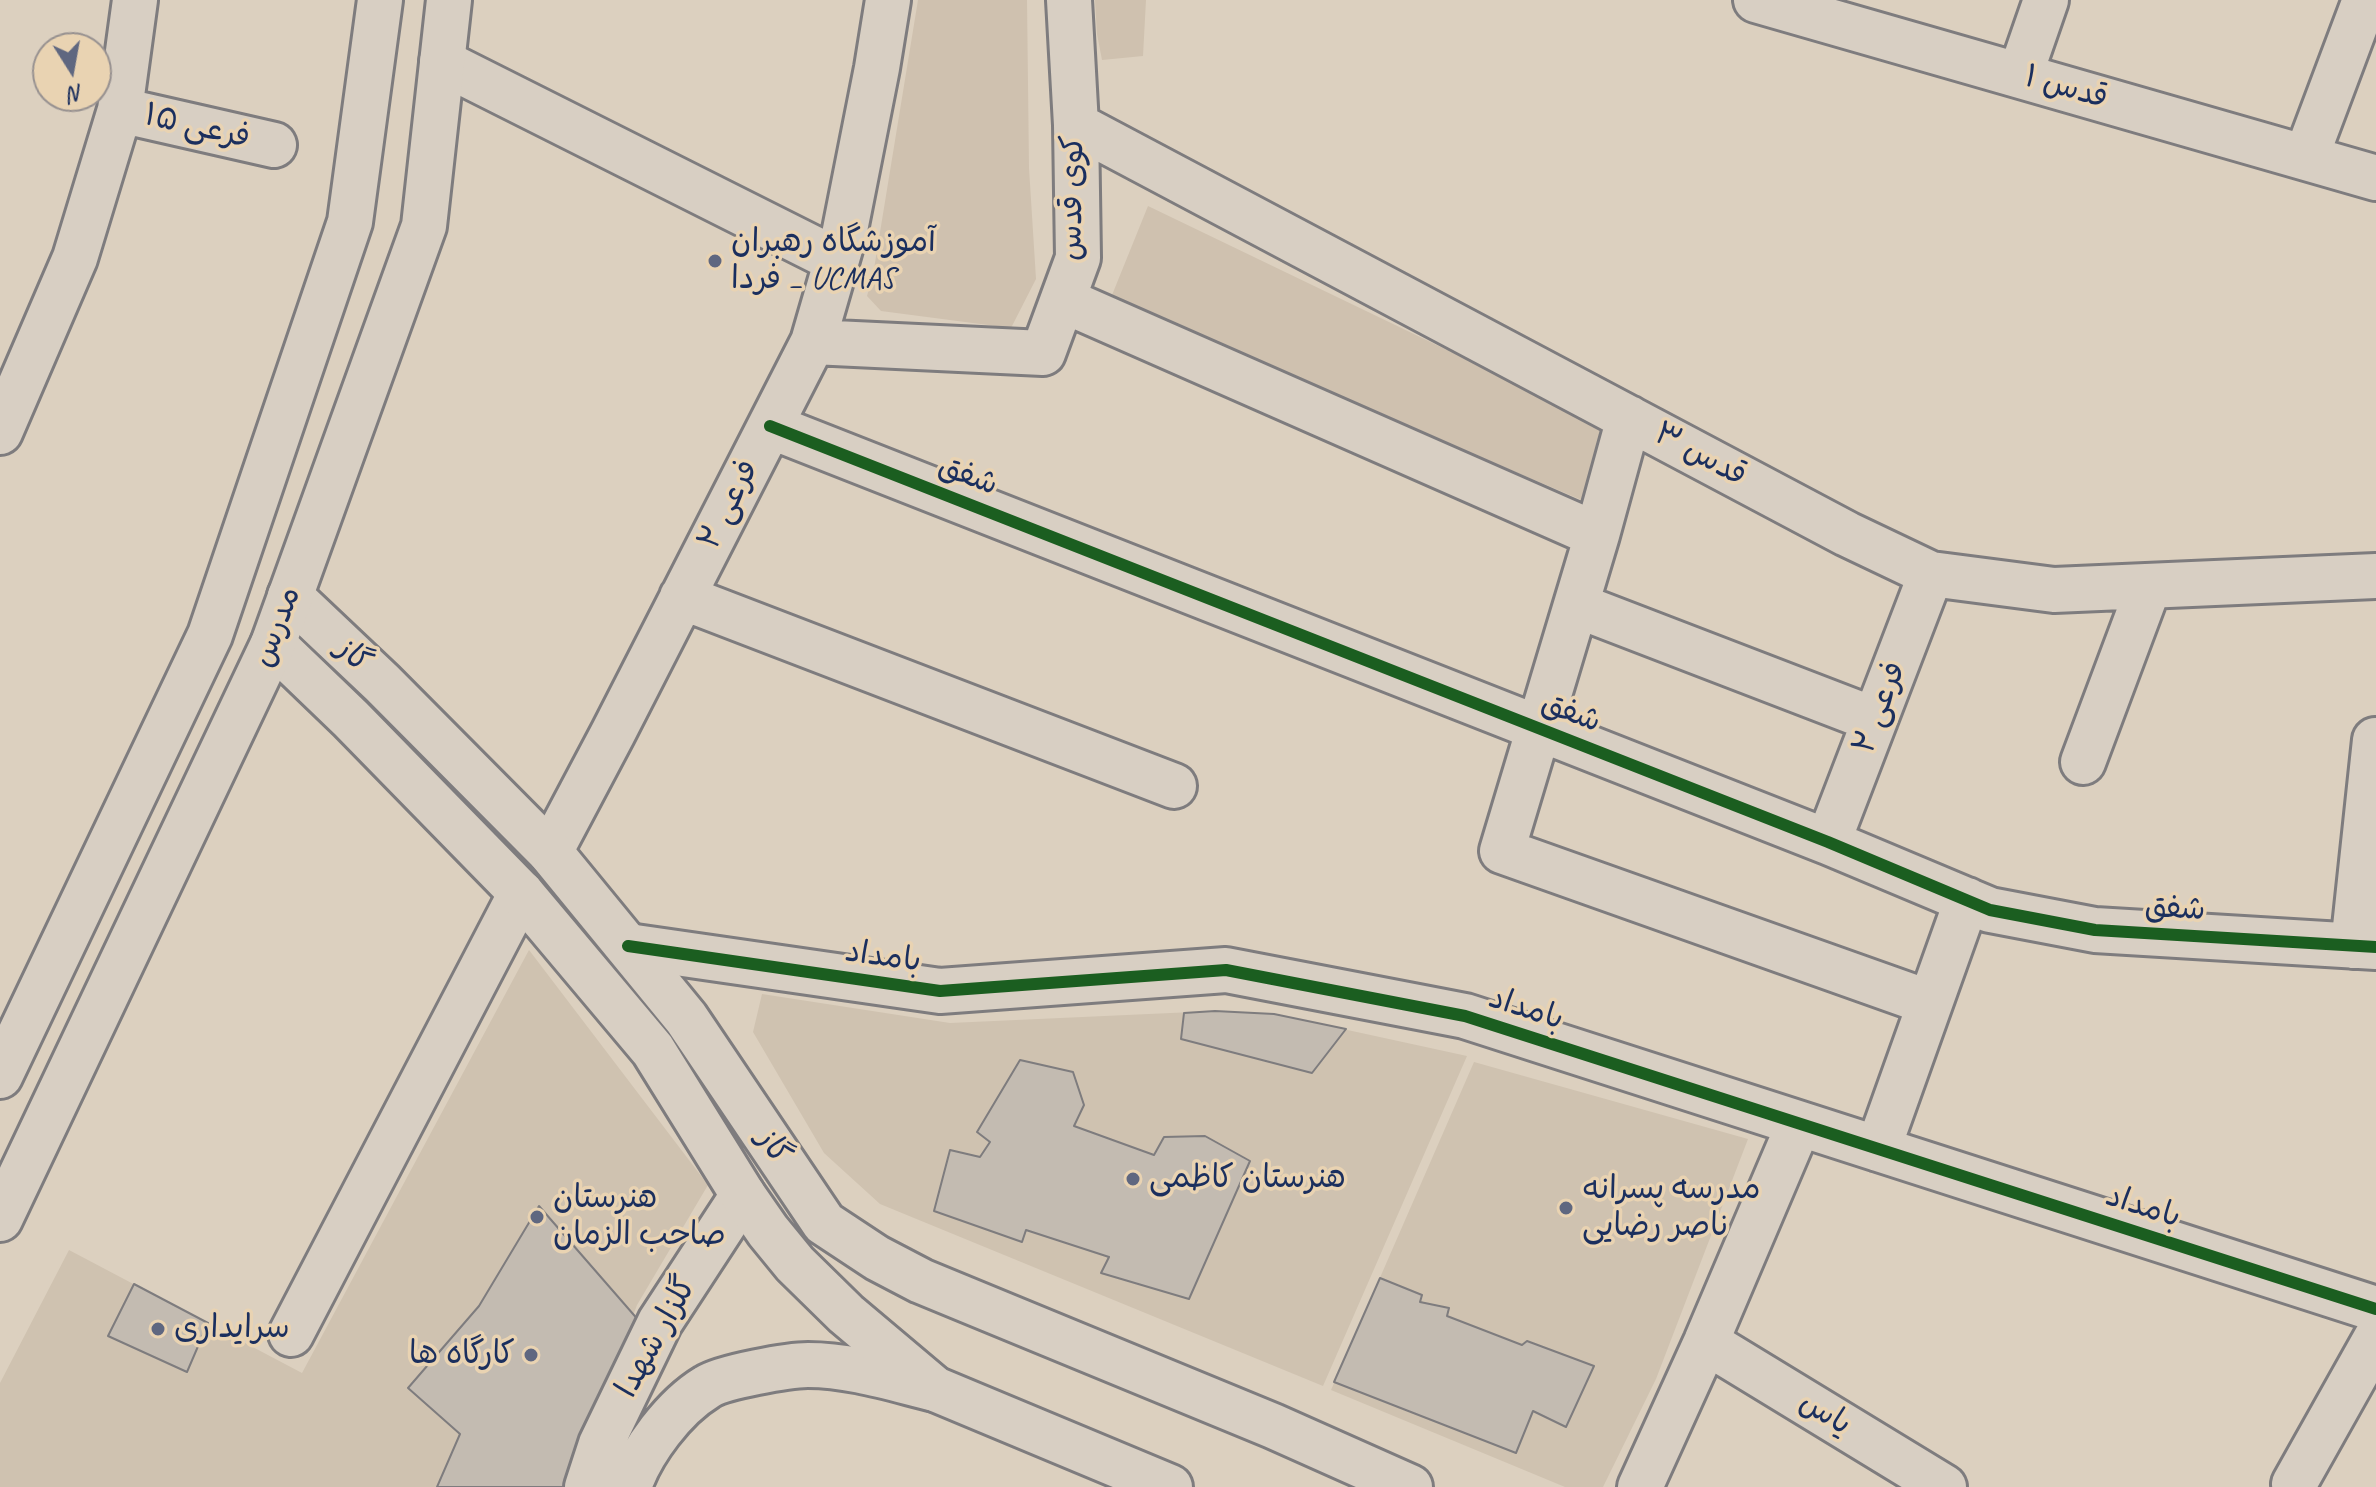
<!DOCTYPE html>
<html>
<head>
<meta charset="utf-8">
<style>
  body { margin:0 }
  #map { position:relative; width:2376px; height:1487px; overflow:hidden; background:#dcd0bf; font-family:Caveat,sans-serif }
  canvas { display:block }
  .north { position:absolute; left:32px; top:32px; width:80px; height:80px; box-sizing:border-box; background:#e9d3b2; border:2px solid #979190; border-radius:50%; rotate:169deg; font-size:22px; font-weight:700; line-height:32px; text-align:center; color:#1b2f5e }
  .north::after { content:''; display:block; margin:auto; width:28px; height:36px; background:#5f6780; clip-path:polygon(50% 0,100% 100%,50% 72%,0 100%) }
</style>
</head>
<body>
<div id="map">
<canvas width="2376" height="1487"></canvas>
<div class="north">N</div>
</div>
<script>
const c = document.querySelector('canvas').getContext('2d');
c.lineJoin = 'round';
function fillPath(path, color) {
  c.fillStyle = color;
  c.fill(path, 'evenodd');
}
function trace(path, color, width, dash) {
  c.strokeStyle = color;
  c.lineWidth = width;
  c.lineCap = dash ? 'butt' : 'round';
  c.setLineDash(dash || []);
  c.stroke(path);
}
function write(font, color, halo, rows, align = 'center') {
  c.font = font + ' Caveat,"Playpen Sans Arabic",sans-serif';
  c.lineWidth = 7;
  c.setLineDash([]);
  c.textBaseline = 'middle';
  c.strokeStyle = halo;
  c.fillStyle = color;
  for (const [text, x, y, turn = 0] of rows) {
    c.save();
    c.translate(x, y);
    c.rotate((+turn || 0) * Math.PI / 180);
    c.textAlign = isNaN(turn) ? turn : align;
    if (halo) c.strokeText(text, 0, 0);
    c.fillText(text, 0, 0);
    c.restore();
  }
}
const built = new Path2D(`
  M529,950L708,1185L637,1305L569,1487H0V1383L69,1250L302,1373Z
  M762,994L950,1023L1215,1011L1274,1014L1467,1056L1323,1386L880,1204L824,1153L753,1032Z
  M1474,1062L1748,1139L1656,1379L1603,1487H1565L1331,1390Z`);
const green = new Path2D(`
  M918,0H1027L1029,168L1036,279L1011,328L881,311L867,296L873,275Z
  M1095,0H1146L1143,56L1102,60L1097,34Z
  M1148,206L1607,427L1584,501L1110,300Z`);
const building = new Path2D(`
  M1215,1011L1274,1014L1346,1029L1312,1073L1181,1039L1184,1013Z
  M1020,1060L1073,1072L1084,1105L1074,1126L1154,1155L1164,1137L1205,1136L1250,1161L1189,1299L1101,1273L1109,1257L1026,1230L1022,1242L934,1211L950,1150L980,1157L990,1142L977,1132Z
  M539,1206L640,1322L567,1487H437L460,1434L408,1388L479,1306Z
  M1380,1278L1422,1295L1420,1302L1449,1308L1447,1316L1522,1345L1527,1341L1594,1366L1566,1427L1533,1411L1516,1453L1334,1382Z
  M134,1284L208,1323L187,1372L108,1336Z`);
const minor = new Path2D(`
  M1756,0L2376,178
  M442,62L836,260
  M2020,75L2046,0
  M120,110L274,145
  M1076,125L1847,534L1931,574L2054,590L2376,576
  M2306,157L2365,0
  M1063,300L1597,535
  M813,342L1043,353L1078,258L1076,125L1069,0
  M1629,418L1597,535L1502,851L1930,1003
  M770,426L1828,842L1990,910L2095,930L2376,947
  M0,432L75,258L120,110L135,0
  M682,597L1174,786
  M1576,605L1875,720
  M2083,762L2149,586
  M1828,842L1931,574
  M550,852L613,733L813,342L844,235L877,68L888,0
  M628,946L940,991L1226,970L1465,1016L2376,1309
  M2353,946L2375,740
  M1878,1149L1967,900
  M291,1334L521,893
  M1706,1342L1944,1487
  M2294,1484L2376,1338
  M1640,1487L1706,1342L1799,1124`);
const tertiary = new Path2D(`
  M587,1487L601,1444L660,1322L743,1195
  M629,1487C641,1451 674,1407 707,1387C722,1377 789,1365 808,1365C851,1365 894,1379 935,1389`);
const secondary = new Path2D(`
  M290,596L382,683L550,852L686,1018L824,1223L877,1258L921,1281L1273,1426L1410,1487
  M273,644L351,719L521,893L653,1050L743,1195L768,1231L795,1264L846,1314L935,1389L1170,1487`);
const primary = new Path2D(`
  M0,1076L210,635L350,222L380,0
  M0,1219L273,644L424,226L449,0`);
const cycleway = new Path2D(`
  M770,426L1828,842L1990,910L2095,930L2376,947
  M628,946L940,991L1226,970L1465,1016L2376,1309`);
const markers = [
  [715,261,8,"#5f6780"],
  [1133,1179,8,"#5f6780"],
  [1566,1208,8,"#5f6780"],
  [537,1217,8,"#5f6780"],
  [158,1329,8,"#5f6780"],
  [531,1355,8,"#5f6780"]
];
const streetNames = [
  ["قدس ۱",2066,88,16],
  ["فرعی ۱۵",197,127,13],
  ["کوی قدس",1073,198,-89],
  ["قدس ۳",1700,455,28],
  ["شفق",968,476,21],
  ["فرعی ۲",729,505,-63],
  ["مدرس",277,627,-69],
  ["گاز",353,656,43],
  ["فرعی ۲",1880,708,-69],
  ["شفق",1571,713,21],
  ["شفق",2175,909,3],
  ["بامداد",883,957,8],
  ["بامداد",1526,1009,18],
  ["گاز",773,1147,56],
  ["بامداد",2143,1207,18],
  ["گلزار شهدا",657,1337,-61],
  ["یاس",1825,1414,31]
];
const poiNames = [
  ["آموزشگاه رهبران",731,243],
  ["فردا _ UCMAS",731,280],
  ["هنرستان کاظمی",1149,1179],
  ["مدرسه پسرانه",1582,1190],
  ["ناصر رضایی",1582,1227],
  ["هنرستان",553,1199],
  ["صاحب الزمان",553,1236],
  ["سرایداری",174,1329],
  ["کارگاه ها",515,1355,"right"]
];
fillPath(built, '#cfc2b0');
fillPath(green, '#cfc1af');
fillPath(building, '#c3bbb1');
trace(building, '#7e7c7e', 2);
trace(minor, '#7e7c7e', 50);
trace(tertiary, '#7e7c7e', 50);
trace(secondary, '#7e7c7e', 50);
trace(primary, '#7e7c7e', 50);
trace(minor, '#d8cfc3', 44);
trace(tertiary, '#d8cfc3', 44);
trace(secondary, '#d8cfc3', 44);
trace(primary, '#d8cfc3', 44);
trace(cycleway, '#1b5e20', 12);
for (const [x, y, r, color] of markers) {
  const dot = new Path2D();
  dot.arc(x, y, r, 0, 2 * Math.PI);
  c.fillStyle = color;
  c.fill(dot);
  trace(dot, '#e9d3b2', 3);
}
write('32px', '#1b2f5e', '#e9d3b2', streetNames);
write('32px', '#1b2f5e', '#e9d3b2', poiNames, 'left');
</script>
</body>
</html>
